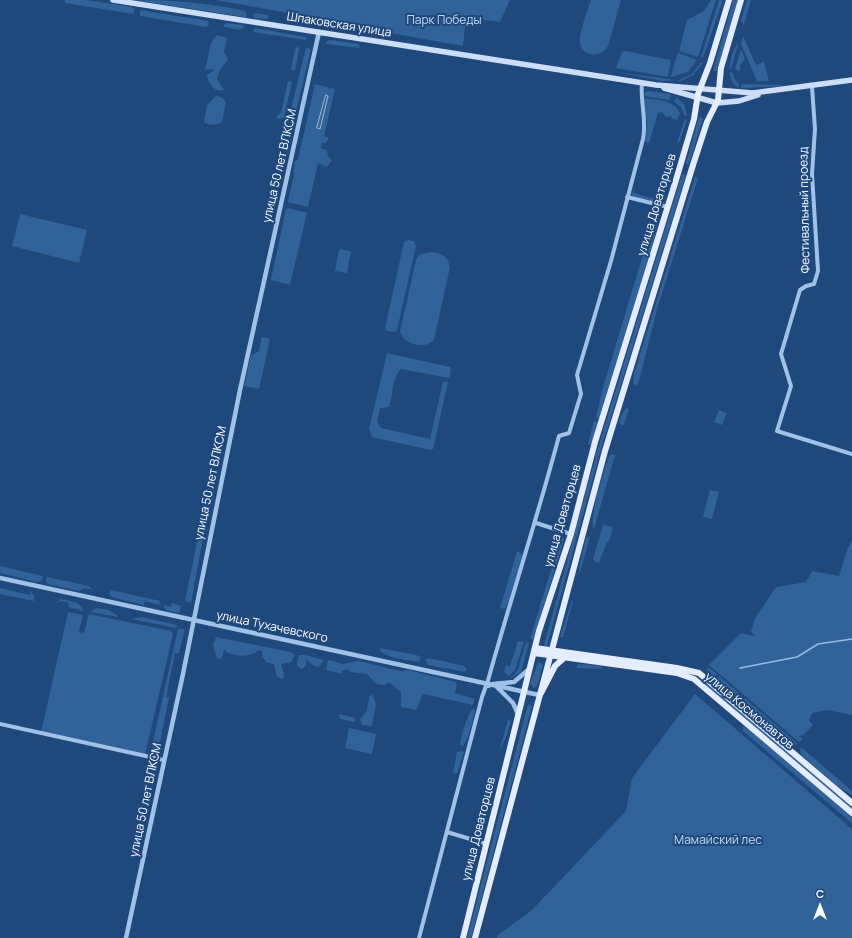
<!DOCTYPE html>
<html>
<head>
<meta charset="utf-8">
<style>
  body { margin:0 }
  #map { position:relative; width:852px; height:938px; overflow:hidden; background:#1f487c; font-family:Manrope,sans-serif }
  canvas { display:block }
  .north { position:absolute; left:800px; top:886px; width:40px; height:40px; -webkit-text-stroke:3px #1f487c; paint-order:stroke; rotate:0deg; font-size:11px; font-weight:700; line-height:16px; text-align:center; color:#fff }
  .north::after { content:''; display:block; margin:auto; width:14px; height:18px; background:#fff; clip-path:polygon(50% 0,100% 100%,50% 72%,0 100%) }
</style>
</head>
<body>
<div id="map">
<canvas width="852" height="938"></canvas>
<div class="north">С</div>
</div>
<script>
const c = document.querySelector('canvas').getContext('2d');
c.lineJoin = 'round';
function fillPath(path, color) {
  c.fillStyle = color;
  c.fill(path, 'evenodd');
}
function trace(path, color, width, dash) {
  c.strokeStyle = color;
  c.lineWidth = width;
  c.lineCap = dash ? 'butt' : 'round';
  c.setLineDash(dash || []);
  c.stroke(path);
}
function write(font, color, halo, rows, align = 'center') {
  c.font = font + ' Manrope,sans-serif';
  c.lineWidth = 4;
  c.setLineDash([]);
  c.textBaseline = 'middle';
  c.strokeStyle = halo;
  c.fillStyle = color;
  for (const [text, x, y, turn = 0] of rows) {
    c.save();
    c.translate(x, y);
    c.rotate((+turn || 0) * Math.PI / 180);
    c.textAlign = isNaN(turn) ? turn : align;
    if (halo) c.strokeText(text, 0, 0);
    c.fillText(text, 0, 0);
    c.restore();
  }
}
const green = new Path2D(`
  M65,0H86L132,7L135,10L133,14L65,3Z
  M135,0C173,0 209,3 245,11L247,15L245,17Z
  M216,0H510L500,22L466,18L463,46L362,28V31L310,23V19L291,16L283,12Z
  M591,0H621L608,46C600,60 578,56 580,39C581,27 587,12 591,0Z
  M711,0H716L698,57L679,51L687,20L704,11Z
  M719,0H723L703,58L701,57Z
  M733,0H738L717,71H713Z
  M747,0H751L744,25L741,21Z
  M140,10L208,21L209,25L206,27L140,16Z
  M255,13L268,15V19L254,18L253,14Z
  M226,23L243,25L244,28L239,30L225,27L223,26Z
  M255,28L305,37L307,39L305,40L253,32Z
  M217,35L227,38L224,52L228,59C223,68 220,67 217,79L224,90C214,93 208,83 207,75L213,71V69L205,70L211,43Z
  M743,36L756,65L764,62L769,81H757L741,44Z
  M331,40L359,44L360,48L326,44L327,41Z
  M737,44L738,45L731,69L729,68L732,54Z
  M298,46L299,49L295,71L291,70L295,49Z
  M306,47L311,49L293,125L288,122Z
  M741,49L745,59L740,65V71L735,69Z
  M625,51L671,60L668,77L616,68L622,52Z
  M678,53L697,60L688,72L671,77L675,61Z
  M701,62L703,63L693,75L679,82V80L692,74Z
  M615,72L675,80L663,81Z
  M729,72L733,73L734,78L739,84L738,88L732,82Z
  M288,81L292,82L284,118L278,119L276,116L281,113Z
  M315,84L335,89L324,136L329,138L326,143H322L321,148L327,150L328,156L332,161L326,167L318,163L308,207L288,202L294,174L293,171L295,165L294,162L298,159Z
  M742,84L782,85V86L744,88H741Z
  M649,91L669,94L671,95L669,100L644,96L645,92Z
  M216,96L221,97L226,102L222,122C216,125 209,126 204,122L207,105Z
  M676,97L684,104L687,116L684,115L681,107L674,102Z
  M643,98C657,100 673,99 680,113L677,120L671,119L672,116L666,117L662,112L658,113L649,143L645,142L647,122Z
  M699,117L703,118L689,164H686Z
  M685,119H687L679,143L677,142Z
  M671,161L672,169L662,203L658,204Z
  M682,174L686,175L601,449L547,646L544,645L598,448Z
  M695,177L698,178L658,306L638,385L633,384L634,374Z
  M631,192L655,199V202L633,196Z
  M288,208L307,213L290,285L271,280L286,209Z
  M657,208L660,212L653,243L599,418H596L602,391Z
  M20,214L87,230L79,263L12,246Z
  M408,240L414,241L416,246L397,330L395,332L387,331L385,328L404,242Z
  M339,249L351,251L347,273L335,271Z
  M429,252C440,253 448,255 450,267L434,340C424,350 404,345 400,331L416,260L419,255Z
  M262,337L270,339L259,389L244,386L251,355L259,351Z
  M387,353L450,367L451,371L449,378L401,369C389,384 395,390 389,407L380,408L377,422L381,428L430,439L443,382H448L433,449L430,450L372,437L369,429Z
  M626,408L629,409L624,425L619,424L621,416Z
  M719,410L727,413L722,425L714,422Z
  M594,421L598,422L591,445L588,444Z
  M610,454L615,455L594,529C588,519 605,467 610,454Z
  M208,488L213,489L214,491L213,500H210L191,603L185,601Z
  M710,490L719,492L712,519L703,517Z
  M603,525L613,527L609,541L607,542L599,563L595,562L593,559Z
  M590,536L580,573L579,568L586,538Z
  M561,537L564,538V540L533,640L530,639Z
  M852,540V715L827,710L812,713L809,720L813,725L803,735L799,736L803,739L799,742L709,665L741,633L755,636L751,631L755,618L776,587L806,582L812,571L839,576L848,548Z
  M517,551L522,554L521,561L507,606L505,609L500,608Z
  M0,566L43,576L41,581L37,582L0,573Z
  M47,577L89,586L93,590L85,588L79,591L48,584L46,581Z
  M0,588L30,595L31,591L34,596V601L0,594Z
  M111,590L160,601L159,605L145,601L144,605L111,597L109,594Z
  M60,599C68,601 81,601 83,611L68,607L69,603L61,601L56,603Z
  M572,600L573,601L563,637H560Z
  M172,603L181,606L179,613L166,610L164,607V605L171,607Z
  M96,608L109,610L118,616V617L90,612Z
  M68,612L83,615L79,632L84,633L89,614L171,631L173,634L145,755L41,732Z
  M142,617L177,625L176,628L131,619Z
  M178,629H184V632L179,653H175L166,697L169,698L158,752L156,755H150Z
  M216,637L291,652L295,655L291,662L281,664L284,674L283,679L277,677L274,664L266,662L262,656V651L259,650C249,658 238,656 227,653L224,649L222,658L217,659L213,645Z
  M518,641L524,642L515,670L509,676L504,672L506,665L510,666Z
  M526,642L529,643L521,672L510,679L518,670Z
  M381,648L416,655L421,657L419,662C407,660 390,659 380,651Z
  M299,655H305L324,660L319,667L314,666L306,659V665L302,669L298,667L297,663Z
  M429,658L464,666L467,669L465,672L428,665L425,659Z
  M329,660L343,664L359,661L401,671L408,670L455,682L457,684L455,693L475,699L473,705L423,694L416,710L401,707V692L389,682L385,685L376,684L367,674L350,672L347,669L342,671V674L326,670L327,663Z
  M538,662L543,665L537,686L534,688L530,684Z
  M578,664L600,666L603,669L576,668Z
  M708,667L717,674L712,680L706,674Z
  M719,676L798,744L793,746L788,744L715,682Z
  M708,683L852,806V810L706,685Z
  M372,694L376,704L372,726L362,725L360,719L367,711L369,697Z
  M695,694L852,829V938H497L498,935L532,910L626,811L632,778Z
  M528,704L532,706L471,938H467Z
  M472,709L475,710C473,721 469,739 462,747L460,744C462,731 466,720 472,709Z
  M339,714L355,718V722L340,719Z
  M508,720L511,721L505,740L499,751Z
  M743,726L754,733L852,817V823L743,731Z
  M349,728L376,734L372,754L345,748Z
  M801,747L852,791V795L837,786L802,755L800,751Z
  M462,751L464,752L457,773L456,774L453,772L457,752Z`);
const water = new Path2D(`
  M326,95L328,96L320,129L317,128Z`);
const stream = new Path2D(`
  M740,668L797,657L818,644L852,639`);
const minor = new Path2D(`
  M812,87L815,129L812,174L818,271L814,284L806,286L800,290L781,354L791,386L777,431L852,454
  M627,197L668,207
  M536,523L571,534
  M487,684C510,601 537,519 559,436L569,433L581,394L577,375L611,261L643,139C647,120 640,102 642,83
  M0,724L164,760
  M447,832L487,844
  M419,938L482,697L486,686H489`);
const tertiary = new Path2D(`
  M0,578L539,695
  M493,684L514,682L528,670
  M497,687L513,703L518,714
  M126,938L183,674L240,390L319,32`);
const secondary = new Path2D(`
  M113,0L656,85L753,93L852,80
  M664,88L717,103L739,101L758,95`);
const primary = new Path2D(`
  M535,648L677,668L699,673L852,803
  M534,653L677,673L694,679L852,813
  M541,693L555,666L564,658
  M463,938L539,631L571,534L595,442L676,180L694,119L698,94L710,63L729,0
  M475,938L605,451L693,165L707,122L718,100L721,68L741,0`);
const parkNames = [
  ["Парк Победы",444,21],
  ["Мамайский лес",718,841]
];
const streetNames = [
  ["Шпаковская улица",339,25,9],
  ["улица 50 лет ВЛКСМ",280,166,-77],
  ["улица Доваторцев",657,205,-73],
  ["Фестивальный проезд",805,210,-91],
  ["улица 50 лет ВЛКСМ",211,483,-78],
  ["улица Доваторцев",563,516,-74],
  ["улица Тухачевского",272,627,12],
  ["улица Космонавтов",749,711,40],
  ["улица 50 лет ВЛКСМ",146,800,-78],
  ["улица Доваторцев",479,829,-76]
];
fillPath(green, '#32629a');
fillPath(water, '#426187');
trace(water, '#95bce8', 1);
trace(stream, '#95bce8', 1.5);
trace(minor, '#a1c1e7', 4);
trace(tertiary, '#a1c1e7', 4.5);
trace(secondary, '#ccdef5', 5.5);
trace(primary, '#e3edfd', 6);
write('12px', '#c5dbf5', '#1f487c', parkNames);
write('12px', '#fff', '#1f487c', streetNames);
</script>
</body>
</html>
